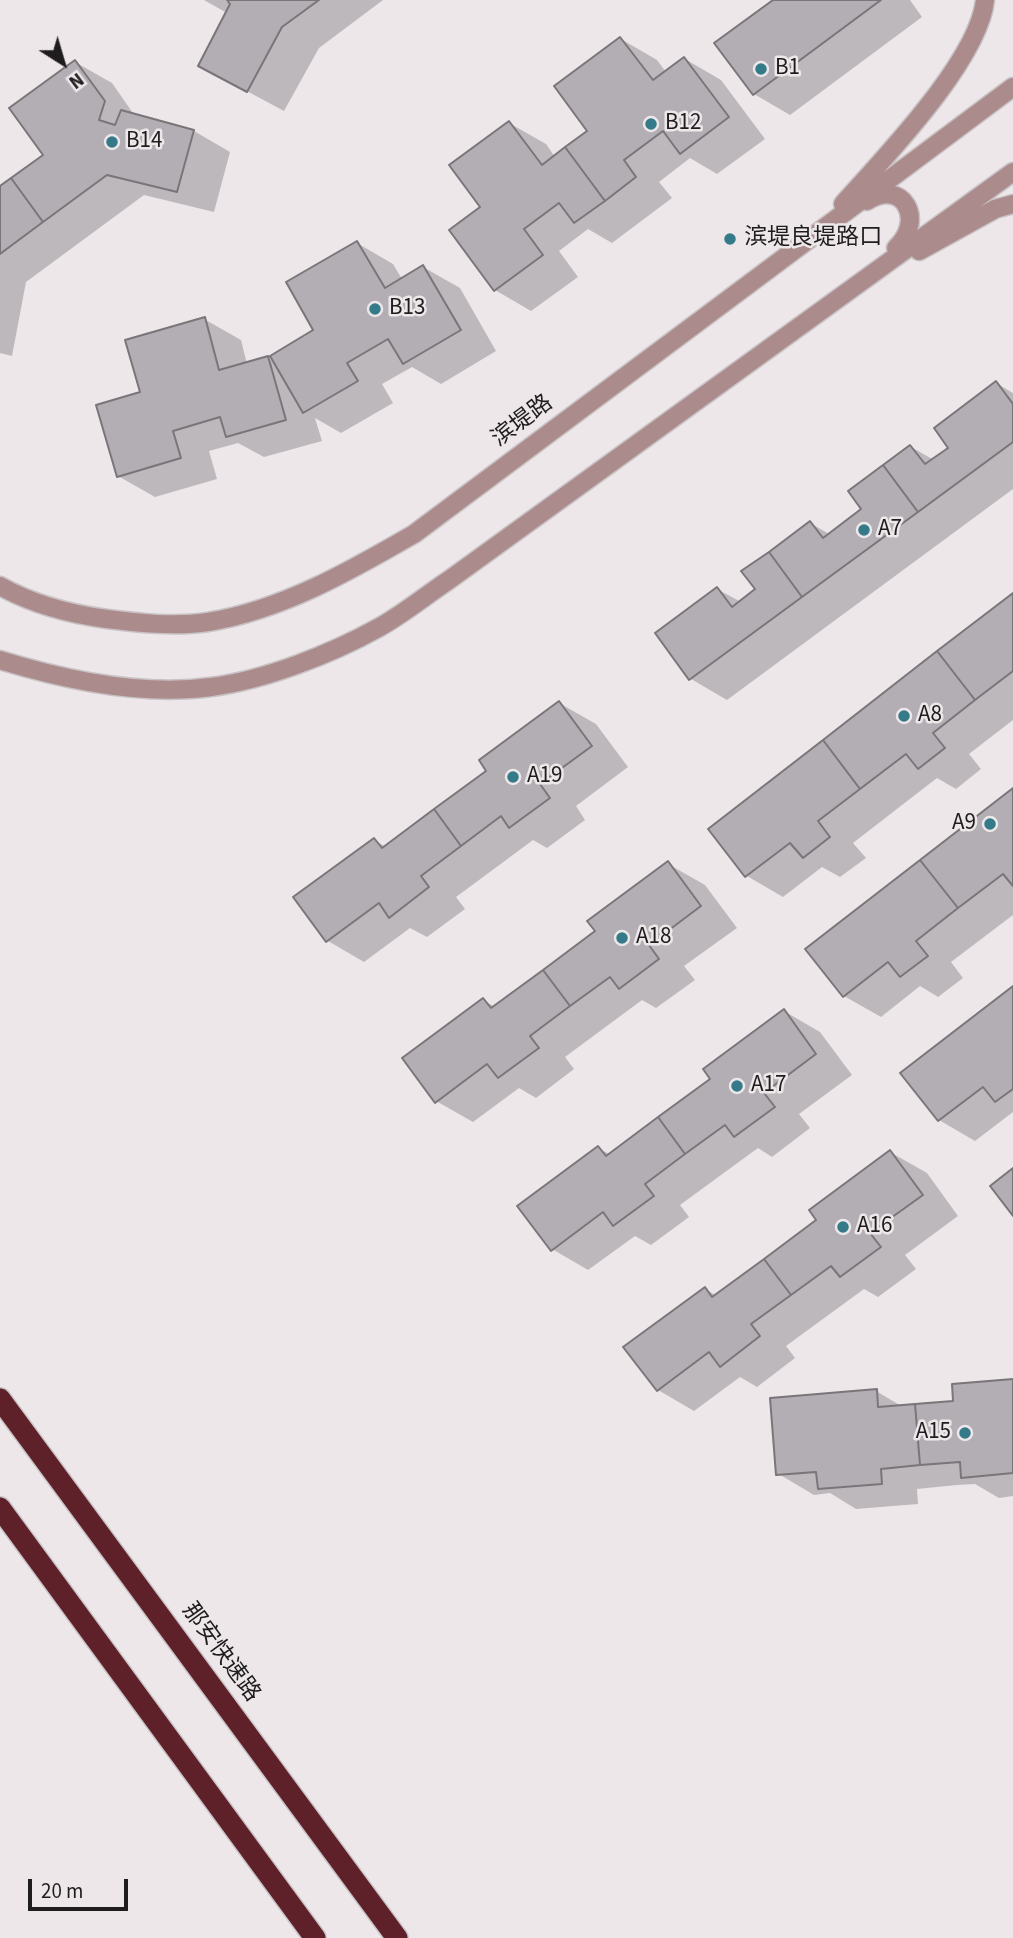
<!DOCTYPE html>
<html>
<head>
<meta charset="utf-8">
<style>
  body { margin:0 }
  #map { position:relative; width:1013px; height:1938px; overflow:hidden; background:#ede7ea; font-family:"Source Sans 3",sans-serif }
  canvas { display:block }
  .north { position:absolute; left:28px; top:28px; width:70px; height:70px; -webkit-text-stroke:5px #ede7ea; paint-order:stroke; rotate:143deg; font-size:19px; font-weight:700; line-height:28px; text-align:center; color:#1e1c1d }
  .north::after { content:''; display:block; margin:auto; width:24px; height:32px; background:#1e1c1d; clip-path:polygon(50% 0,100% 100%,50% 72%,0 100%) }
  .scale { position:absolute; left:28px; top:1879px; width:100px; height:32px; box-sizing:border-box; border:4px solid #1e1c1d; border-top:0; padding-left:9px; font-size:21px; line-height:24px; white-space:nowrap; color:#1e1c1d; -webkit-text-stroke:5px #ede7ea; paint-order:stroke }
</style>
</head>
<body>
<div id="map">
<canvas width="1013" height="1938"></canvas>
<div class="north">N</div>
<div class="scale">20 m</div>
</div>
<script>
const c = document.querySelector('canvas').getContext('2d');
c.lineJoin = 'round';
function fillPath(path, color) {
  c.fillStyle = color;
  c.fill(path, 'evenodd');
}
function trace(path, color, width, dash) {
  c.strokeStyle = color;
  c.lineWidth = width;
  c.lineCap = dash ? 'butt' : 'round';
  c.setLineDash(dash || []);
  c.stroke(path);
}
function write(font, color, halo, rows, align = 'center') {
  c.font = font + ' "Source Sans 3","Noto Sans SC",sans-serif';
  c.lineWidth = 5;
  c.setLineDash([]);
  c.textBaseline = 'middle';
  c.strokeStyle = halo;
  c.fillStyle = color;
  for (const [text, x, y, turn = 0] of rows) {
    c.save();
    c.translate(x, y);
    c.rotate((+turn || 0) * Math.PI / 180);
    c.textAlign = isNaN(turn) ? turn : align;
    if (halo) c.strokeText(text, 0, 0);
    c.fillText(text, 0, 0);
    c.restore();
  }
}
const shadow = new Path2D(`
  M204,0H383L319,48L284,111L200,66L227,13Z
  M776,0H910L922,17L790,115L754,94Z
  M621,39L657,60L666,72L685,59L721,80L765,139L717,174L690,158L659,182L672,198L612,243L588,229L559,251L578,277L531,311L495,290L482,208L509,123L546,144L555,157L589,132Z
  M75,62L112,83L135,116L194,131L230,152L214,212L144,195L26,282L12,356L0,353V188L45,155Z
  M357,243L393,264L402,279L423,267L460,288L496,351L441,384L412,367L382,384L393,403L341,433L315,418L322,441L264,457L238,443L209,451L217,479L155,497L118,476L142,393L204,319L241,340L247,364L268,358L276,363L316,331Z
  M996,383L1013,393V489L727,700L691,679L657,634L717,589L741,602L757,590L810,523L831,535L864,510L911,447L934,460L950,448Z
  M1013,595V720L969,754L981,769L956,789L937,778L853,843L866,858L840,877L822,867L783,897L747,876L710,829Z
  M559,703L596,724L628,767L576,806L585,820L547,848L533,840L498,866L456,897L465,909L427,937L410,928L364,962L328,941L374,840L386,847L489,771Z
  M1013,790V915L951,962L963,978L938,997L920,986L881,1017L844,996Z
  M668,864L705,885L737,928L684,966L695,980L656,1008L642,1000L565,1057L574,1069L536,1098L519,1088L473,1122L436,1101L483,1000L495,1007L597,931Z
  M1013,988V1112L975,1141L939,1120Z
  M784,1011L820,1032L852,1075L799,1114L810,1128L772,1157L758,1148L680,1205L689,1217L651,1245L635,1236L588,1270L552,1249L598,1148L611,1155L713,1080Z
  M890,1152L927,1173L958,1216L905,1255L916,1269L878,1297L864,1289L786,1346L795,1358L757,1387L740,1377L694,1411L658,1390L705,1289L717,1296L819,1220Z
  M1013,1381V1496L999,1498L975,1484L957,1485L917,1489L918,1504L856,1509L830,1493L814,1495L777,1473L876,1391L903,1407L955,1402Z`);
const building = new Path2D(`
  M227,0H319L282,27L247,92L198,66L230,4Z
  M773,0H881L753,95L714,43Z
  M620,37L653,80L684,57L729,117L680,154L663,131L624,160L636,177L605,201L565,147L587,131L554,86Z
  M75,60L105,101L99,120L115,125L121,110L194,130L177,192L107,175L43,222L11,178L43,155L9,108Z
  M509,121L542,165L565,147L605,201L574,223L559,203L524,229L543,255L494,291L449,230L480,207L449,165Z
  M11,178L43,222L0,254V186Z
  M357,241L385,288L423,265L461,330L403,364L388,339L347,363L358,381L303,413L270,356L313,330L286,282Z
  M205,317L219,370L268,356L286,420L226,437L220,417L173,431L181,458L117,477L96,405L140,392L125,340Z
  M996,381L1013,404V442L918,512L883,465L910,445L925,464L948,448L934,428Z
  M883,465L918,512L802,597L769,552L810,521L823,538L861,509L848,491Z
  M769,552L802,597L689,680L655,633L717,587L732,607L755,589L741,571Z
  M1013,593V671L975,700L937,651Z
  M937,651L975,700L933,733L945,748L918,769L906,754L860,789L823,740Z
  M559,701L592,746L540,784L550,798L509,828L501,816L461,846L434,809L486,771L479,760Z
  M823,740L860,789L818,821L830,837L803,858L790,843L745,877L708,829Z
  M1013,788V886L1003,874L958,908L920,860Z
  M434,809L461,846L421,876L429,887L389,918L379,903L326,942L293,897L374,838L382,848Z
  M920,860L958,908L916,941L928,956L900,977L888,962L843,997L805,949Z
  M668,861L701,906L649,945L659,959L619,989L610,977L570,1006L543,970L595,931L587,921Z
  M543,970L570,1006L530,1036L539,1048L498,1078L487,1064L435,1103L402,1058L483,998L491,1008Z
  M1013,986V1089L995,1102L983,1087L938,1121L900,1073Z
  M784,1009L816,1054L764,1093L775,1107L734,1137L725,1125L685,1154L658,1117L710,1079L703,1069Z
  M658,1117L685,1154L645,1184L654,1196L613,1226L603,1212L551,1251L517,1206L598,1146L606,1156Z
  M890,1150L923,1195L870,1233L881,1247L840,1277L831,1266L791,1295L764,1259L816,1220L809,1210Z
  M1013,1168V1216L990,1186Z
  M764,1259L791,1295L751,1324L760,1336L720,1367L709,1352L657,1391L623,1347L705,1287L712,1297Z
  M1013,1379V1473L961,1478L960,1462L920,1465L915,1404L953,1401L952,1384Z
  M877,1389L878,1407L915,1404L920,1465L881,1469L882,1484L818,1489L816,1472L776,1475L770,1398Z`);
const minor = new Path2D(`
  M867,201C903,178 926,220 896,248
  M843,204C884,158 979,60 985,0
  M919,251L995,209L1013,204
  M0,586C32,604 70,614 107,619C139,623 175,627 208,622C282,610 350,571 414,534L1013,87
  M0,660C65,680 144,696 211,687C265,680 331,654 378,628C402,615 425,596 449,580L1013,172`);
const highway = new Path2D(`
  M0,1399L397,1938
  M0,1508L315,1938`);
const markers = [
  [761,69,7,"#357a88"],
  [651,124,7,"#357a88"],
  [112,142,7,"#357a88"],
  [730,239,7,"#357a88"],
  [375,309,7,"#357a88"],
  [864,530,7,"#357a88"],
  [904,716,7,"#357a88"],
  [513,777,7,"#357a88"],
  [990,824,7,"#357a88"],
  [622,938,7,"#357a88"],
  [737,1086,7,"#357a88"],
  [843,1227,7,"#357a88"],
  [965,1433,7,"#357a88"]
];
const poiNames = [
  ["B1",775,69],
  ["B12",665,124],
  ["B14",126,142],
  ["滨堤良堤路口",744,239],
  ["B13",389,309],
  ["A7",878,530],
  ["A8",918,716],
  ["A19",527,777],
  ["A9",976,824,"right"],
  ["A18",636,938],
  ["A17",751,1086],
  ["A16",857,1227],
  ["A15",951,1433,"right"]
];
const streetNames = [
  ["滨堤路",523,422,-37],
  ["那安快速路",220,1653,54]
];
fillPath(shadow, '#0003');
fillPath(building, '#b2aeb3');
trace(building, '#797579', 2);
trace(minor, '#c8c2c5', 21);
trace(highway, '#c8c2c5', 24);
trace(minor, '#ac8b8c', 18);
trace(highway, '#5e2129', 21);
for (const [x, y, r, color] of markers) {
  const dot = new Path2D();
  dot.arc(x, y, r, 0, 2 * Math.PI);
  c.fillStyle = color;
  c.fill(dot);
  trace(dot, '#ede7ea', 2.5);
}
write('23px', '#1e1c1d', '#ede7ea', poiNames, 'left');
write('23px', '#1e1c1d', '#ede7ea', streetNames);
</script>
</body>
</html>
